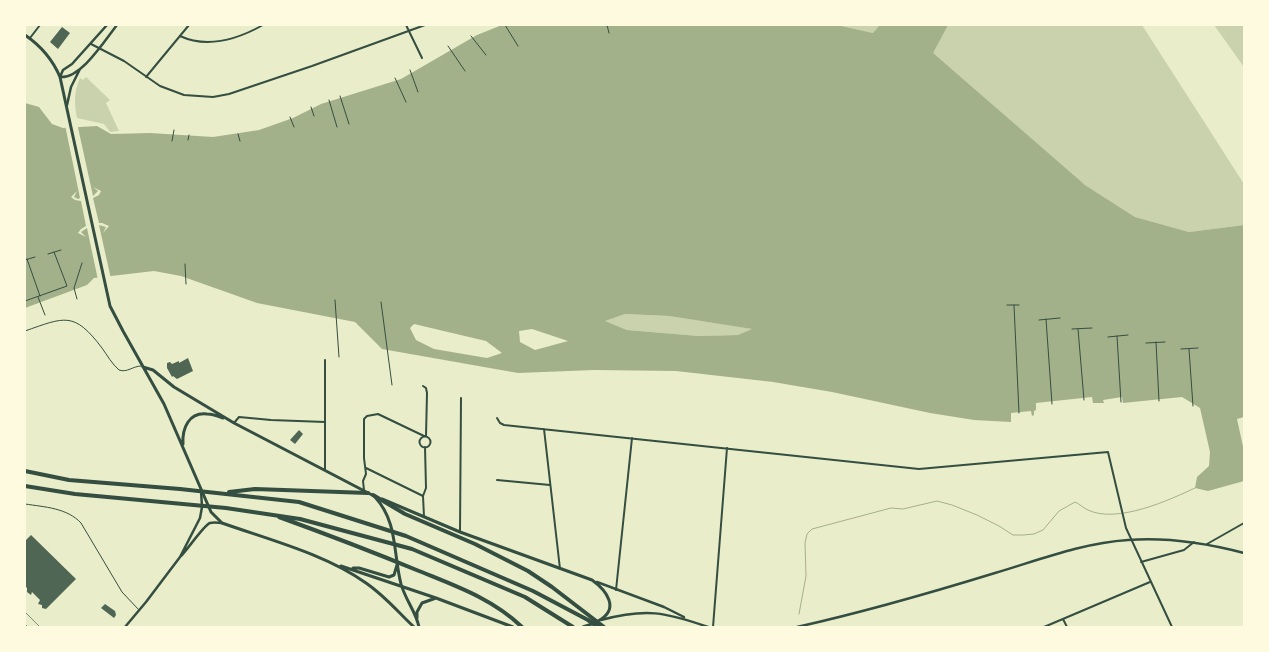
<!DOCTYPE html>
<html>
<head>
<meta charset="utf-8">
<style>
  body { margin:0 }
  #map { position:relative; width:1269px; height:652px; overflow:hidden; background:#e9edc9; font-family:"Source Sans 3",sans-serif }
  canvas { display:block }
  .frame { position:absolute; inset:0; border:26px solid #fefae0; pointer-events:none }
</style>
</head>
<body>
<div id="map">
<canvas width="1269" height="652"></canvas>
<div class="frame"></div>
</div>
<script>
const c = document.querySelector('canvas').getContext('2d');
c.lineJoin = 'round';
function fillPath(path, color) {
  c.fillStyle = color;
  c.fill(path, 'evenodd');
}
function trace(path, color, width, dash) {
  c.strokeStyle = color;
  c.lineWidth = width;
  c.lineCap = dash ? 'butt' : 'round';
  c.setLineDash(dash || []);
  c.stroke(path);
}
const green = new Path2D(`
  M837,25H1142L1244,184V225L1189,232L1135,217L1085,185L873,33Z
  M1214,25H1244V67Z
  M86,77L110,100L106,103L119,131L110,132L104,124L77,118C74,103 74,92 80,78L83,80Z
  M625,314L669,316L753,329L738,335L699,336L627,330L604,321Z`);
const water = new Path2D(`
  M502,25H837L873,33L880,25H948L933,53L1085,185L1135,217L1189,232L1244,225V417L1237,419L1244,451V481L1208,491L1195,488L1197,477L1209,466L1210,452L1200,408L1182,397L1123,403L1122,397L1103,400L1104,403H1093L1092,397L1036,403V410L1034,411V415L1032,416L1031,411L1011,413V422L974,420L930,413L832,392L773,382L676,371L594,370L518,373L382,349L355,322L257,303L181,276L154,271L94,278L87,285L25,308V103L39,107L52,124L63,128L97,126L111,134L150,133L213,137L259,130L293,118L321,104L401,79L477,35ZM625,314L669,316L752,329L738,335L699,336L627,330L605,321ZM414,324L486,341L502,353L487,358L434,349L416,340L410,328ZM532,329L568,341L535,350L520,342L519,331Z`);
const pier = new Path2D(`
  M77,123L93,196L98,191L93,187L101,191L99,195L93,198L99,223H102L109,226L103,233L106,227L99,225L111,279L98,280L87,228L81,232L86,237L78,233L81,229L86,226L81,201L75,200L71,197L77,191L74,197L78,199L80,198L65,125Z`);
const stream = new Path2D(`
  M799,614L806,576L805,543L807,534L812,529L891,508L903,509L937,501L952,505L977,515L999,526L1013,535H1023L1034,534L1043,530L1059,511L1075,502C1080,504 1083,508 1088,510C1117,524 1170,500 1197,487`);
const building = new Path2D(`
  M62,27L70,33L58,49L50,42Z
  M188,358L193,371L177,379L173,376L172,377L167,368V363L170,362L172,364L179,361V363Z
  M299,430L303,434L295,444L290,440Z
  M31,535L76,579L46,609L42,608V605L38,604L40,600L32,592L31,595L27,592V588L25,586V541Z
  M105,604L115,611L116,615L114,618L101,608Z`);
const path = new Path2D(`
  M505,25L518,46
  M607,25L609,33
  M471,36L486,55
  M448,46L465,71
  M410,70L418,92
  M395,78L406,102
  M340,96L349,124
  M329,100L337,127
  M311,107L314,116
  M290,117L294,127
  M238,134L240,141
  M188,140L189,135
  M172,141L174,130
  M48,254L61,250
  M27,259L40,296
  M25,260L35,257
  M185,264L186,284
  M38,297L45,315
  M77,299L74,288L82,263
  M335,300L339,357
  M25,301L67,286L54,252
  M381,302L392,385
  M1007,305H1019
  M1014,305L1019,413
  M1046,319L1052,404
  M1039,320L1060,318
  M1072,329L1092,328
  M1078,329L1084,400
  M1117,336L1121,402
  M1108,337L1128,335
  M1156,342L1159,401
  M1146,343L1165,342
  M1181,349L1198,348
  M1189,349L1193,406`);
const service = new Path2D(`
  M25,331C65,317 74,311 102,348C107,355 112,364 119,370C127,373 133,366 141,366
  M25,504C45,507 67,508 81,523L122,592L139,610`);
const minor = new Path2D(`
  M406,25L422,58
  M180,36C208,49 238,39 263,25
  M30,38L40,25
  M91,44L124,61L160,86L184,95L213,97L229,94L312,66L425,25
  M146,77L189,25
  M423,386L426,388L427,393L426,436
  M497,418L500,423L504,425L919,469L1108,452L1126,528L1172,627
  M234,423L239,417L271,420L325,422
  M544,429L560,569
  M419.5 442a5.5 5.5 0 1 1 11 0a5.5 5.5 0 1 1-11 0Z
  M366,468L423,496
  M325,470V360
  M497,480L550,485
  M364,490L363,481L366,474L364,458V419L367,416L378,414L424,436
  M424,517L423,496L426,488L425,447
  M460,532L461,398
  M1207,544L1244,523
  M1141,562L1184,550L1194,542
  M616,590L632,438
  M1063,619L1067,627
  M713,627L727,448
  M1044,627L1150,582`);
const tertiary = new Path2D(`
  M107,25L72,64L63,70L60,77C81,79 105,40 117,25
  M67,105L71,87L80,69`);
const secondary = new Path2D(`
  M181,556C188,549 204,525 210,523C214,522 219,523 222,523
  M597,582L664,607L684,617
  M601,620C646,608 665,612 708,627
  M125,627L146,602L180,557L200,518L202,507L201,490
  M797,627C864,612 930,593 995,573C1039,560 1082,543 1128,540C1167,537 1206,543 1244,553`);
const primary = new Path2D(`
  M25,35C41,46 52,58 60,77L110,306L123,331L164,404L211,512L222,523C270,540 325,554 366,583C385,596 398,612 414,627
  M143,367L153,370L174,387L234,423L374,496
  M183,444C182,428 189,412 207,414C212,414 218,416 223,418
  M375,497C398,522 393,553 401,584C405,599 416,612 419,627
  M382,499L460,532L592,580C606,590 621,609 598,621C594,624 588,625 583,627
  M341,566L436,598L513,627
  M353,568H359L389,577L394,575L397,565
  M417,618V612L422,603L436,598`);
const motorway = new Path2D(`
  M25,471L69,480L180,489L299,502L406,536L533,591L588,620L598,627
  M25,486L75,494L226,508L300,519L412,549L525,597L573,627
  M229,492L255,489L368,493
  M373,495L405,514L475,544L528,571L552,587L604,627
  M279,517C326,534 373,552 419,571C456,586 493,599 522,627`);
const rail = new Path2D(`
  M25,612L40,627
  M25,624L28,627`);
fillPath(green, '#cad2ad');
fillPath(water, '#a3b18a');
fillPath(pier, '#e9edc9');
trace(stream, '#a3b18a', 1);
fillPath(building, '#4f6655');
trace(path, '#344e41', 1);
trace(service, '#344e41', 1);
trace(minor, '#344e41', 2);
trace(tertiary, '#344e41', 2.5);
trace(secondary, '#344e41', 2.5);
trace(primary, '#344e41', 3);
trace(motorway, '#344e41', 4);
trace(rail, '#7c8e77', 1);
</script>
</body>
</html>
